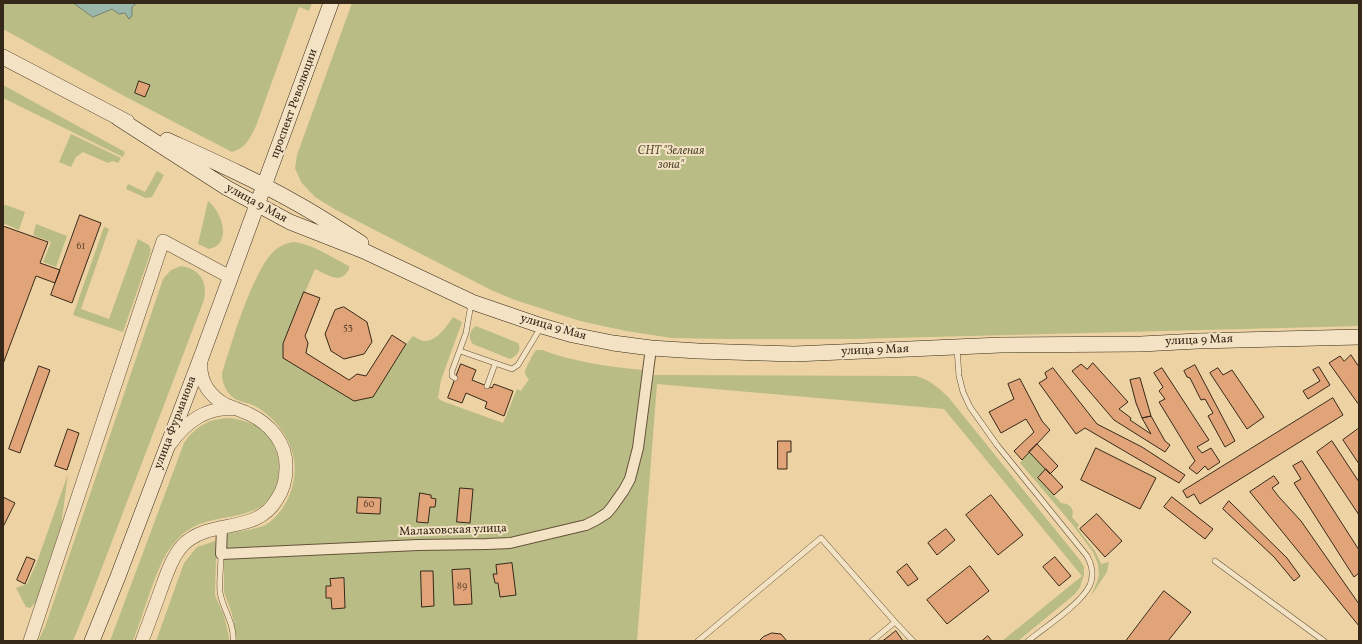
<!DOCTYPE html>
<html>
<head>
<meta charset="utf-8">
<style>
  body { margin:0 }
  #map { position:relative; width:1362px; height:644px; overflow:hidden; background:#edd3a3; font-family:Vollkorn,serif }
  canvas { display:block }
  .frame { position:absolute; inset:0; border:4px solid #362819; pointer-events:none }
</style>
</head>
<body>
<div id="map">
<canvas width="1362" height="644"></canvas>
<div class="frame"></div>
</div>
<script>
const c = document.querySelector('canvas').getContext('2d');
c.lineJoin = 'round';
function fillPath(path, color) {
  c.fillStyle = color;
  c.fill(path, 'evenodd');
}
function trace(path, color, width, dash) {
  c.strokeStyle = color;
  c.lineWidth = width;
  c.lineCap = dash ? 'butt' : 'round';
  c.setLineDash(dash || []);
  c.stroke(path);
}
function write(font, color, halo, rows, align = 'center') {
  c.font = font + ' Vollkorn,serif';
  c.lineWidth = 4;
  c.setLineDash([]);
  c.textBaseline = 'middle';
  c.strokeStyle = halo;
  c.fillStyle = color;
  for (const [text, x, y, turn = 0] of rows) {
    c.save();
    c.translate(x, y);
    c.rotate((+turn || 0) * Math.PI / 180);
    c.textAlign = isNaN(turn) ? turn : align;
    if (halo) c.strokeText(text, 0, 0);
    c.fillText(text, 0, 0);
    c.restore();
  }
}
const green = new Path2D(`
  M3,3H74L93,17L112,9L119,14L125,13L132,16V7L137,3L142,4L152,3H312L309,11L299,7L256,126C250,138 246,148 232,152L124,96L3,29Z
  M352,3H1359V326L852,339H725L672,338L626,331L580,321L515,300L491,290L336,210L315,197L301,182L295,168L297,155Z
  M3,85L125,152L123,157L3,98Z
  M71,134L121,158L118,163L113,161L108,163L83,152L76,157L71,167L59,162Z
  M157,171L164,175L152,197L146,198L126,189L128,184L145,192Z
  M208,201C222,212 233,244 209,249L198,244Z
  M3,204L25,212L19,230L3,223Z
  M36,224L67,236L56,267L43,262L51,242L33,235Z
  M104,227L109,229L81,309L109,319L138,239L149,245L151,251L123,332L73,315Z
  M294,242C312,244 333,258 349,266V269C340,286 327,274 315,269L283,344V358L354,401L373,397L406,344L413,336C417,338 421,341 425,341C437,341 447,326 453,317L462,322L441,380L438,398L442,401L503,423L517,389L521,391L529,379C528,378 526,376 525,374C524,370 533,354 536,350H542C574,362 610,367 643,370L633,449L627,477L605,511L584,520L511,539L227,551V534C239,531 252,530 263,526C277,520 288,502 292,488C302,455 284,423 255,406C249,403 241,402 235,399C226,393 222,383 222,373C232,342 241,310 255,281C260,271 265,260 273,252C279,246 286,243 294,242Z
  M181,266C200,269 208,282 204,300L90,599L73,641H38L45,627L163,279L171,270Z
  M476,326L518,343C522,350 517,356 510,359L473,344C468,339 469,330 476,326Z
  M654,375L916,376C930,380 939,388 949,398L1079,559L1084,567V575L1080,587L1075,594L1018,641H1002L1082,576L944,409L657,384L637,641H237L232,614L224,592V558L511,546L586,528L627,491L651,378Z
  M231,418C241,420 254,423 262,430C283,448 285,482 266,502C251,517 222,516 203,523C192,526 183,533 176,541C162,556 157,574 150,592C144,609 139,625 133,641H110L184,443C197,425 208,419 231,418Z
  M1029,452L1046,469L1038,478L1061,503L1067,504L1071,507L1073,512L1072,517L1079,525L1077,528L1095,551L1101,564L1109,562L1107,572L1091,596L1097,582L1099,575L1098,564L1093,552L1072,524L1020,463Z
  M68,474L61,526L36,602L30,608L26,607L16,588L27,584L37,562Z
  M215,541L216,555L215,595L224,616L229,637V641H156L184,563L197,547Z`);
const water = new Path2D(`
  M74,3H137L132,7V16L129,19L125,13L119,14L112,9L93,17Z`);
const building = new Path2D(`
  M139,81L150,85L145,97L135,93Z
  M80,215L101,223L72,303L51,295Z
  M3,226L48,242L40,263L60,270L55,283L36,276L3,364Z
  M304,292L320,298L305,336L308,343L306,353L349,380L357,374L366,376L392,335L406,344L373,397L354,401L283,358V344Z
  M344,307L367,322L372,342L364,354L344,359L331,351L325,334L335,310Z
  M1351,355L1359,367V405L1329,363L1340,356L1344,361Z
  M1093,363L1128,402L1119,409L1131,418L1130,420L1151,434L1142,418L1151,416L1165,441L1170,445L1165,452L1114,420L1072,371L1081,364L1087,369Z
  M461,364L476,370L472,380L492,388L494,384L513,391L504,416L485,408L487,402L466,393L462,403L448,398Z
  M1195,365L1235,441L1225,447L1208,416L1213,413L1205,399L1201,400L1190,378L1187,377L1184,371Z
  M39,366L50,370L20,453L9,449Z
  M1319,367L1330,385L1308,399L1303,391L1320,381L1313,370Z
  M1053,368L1097,424L1142,447L1185,475L1179,483L1085,428L1076,434L1039,383L1047,378L1045,373Z
  M1162,368L1209,440L1197,447L1202,453L1211,448L1220,462L1208,470L1205,466L1197,474L1189,468L1195,461L1159,402L1165,399L1159,391L1163,387L1154,373Z
  M1218,368L1223,375L1232,370L1264,417L1247,429L1210,373Z
  M1140,378L1151,416L1142,418L1136,403L1130,380Z
  M1020,379L1042,421L1050,430L1022,460L1014,451L1034,432L1026,419L1001,433L989,412L1014,399L1008,384Z
  M1333,398L1343,415L1200,504L1194,494L1187,498L1183,491Z
  M68,429L79,433L67,470L55,466Z
  M1358,429L1359,430V464L1343,440Z
  M778,441H791V452H787V469H778Z
  M1332,441L1359,482V515L1317,452Z
  M1037,444L1058,466L1050,474L1029,452Z
  M1096,448L1156,478L1140,509L1081,480Z
  M1302,461L1359,550V573L1354,577L1294,483L1301,479L1293,466Z
  M1046,469L1063,487L1054,495L1038,478Z
  M1274,476L1279,483L1272,488L1279,497L1301,521L1359,604V626L1250,492Z
  M460,488L473,489L470,523L457,522Z
  M420,493L431,495V498L436,499L435,507H430L428,523L417,522Z
  M991,495L1023,535L998,555L966,515Z
  M3,497L15,503L3,527Z
  M358,497L381,498L380,514L357,513Z
  M1172,497L1213,529L1205,539L1164,507Z
  M1229,501L1287,558L1300,576L1294,581L1274,557L1223,509Z
  M1097,514L1122,541L1105,557L1080,529Z
  M946,529L955,540L937,555L928,543Z
  M27,557L35,560L25,584L17,580Z
  M1055,557L1071,576L1059,586L1043,567Z
  M512,563L516,595L500,597L498,583H495L493,574H497L496,565Z
  M907,564L918,579L908,586L897,572Z
  M970,566L989,591L947,624L927,600Z
  M470,569L472,604L454,605L452,570Z
  M421,571H433L434,606L422,607Z
  M344,578L345,608L332,609L331,598H326V586H331L330,579Z
  M1164,591L1191,612L1168,641H1126Z
  M896,631L903,641H883Z
  M772,633L781,634L787,641H759L763,637Z
  M988,636L992,641H982Z`);
const service = new Path2D(`
  M957,349L959,376L963,392L970,407L997,445L1087,556C1092,565 1094,575 1090,585C1081,604 1045,627 1028,641
  M460,351L512,369L518,365L541,327
  M455,378L452,376V371L466,333L471,304
  M487,386L495,364
  M221,554C221,567 219,580 220,592C222,608 235,624 233,641
  M1215,561L1324,641
  M895,622L913,641
  M698,641L821,538L895,622L872,641`);
const minor = new Path2D(`
  M222,527L221,554L418,545L487,544L510,543L586,525L596,520L607,513L612,507L624,490L630,479L638,448L651,348`);
const tertiary = new Path2D(`
  M171,443C185,423 207,406 233,409
  M30,641L163,241L230,277
  M142,641C148,625 154,609 160,592C166,576 171,559 182,546C209,517 256,536 277,499C284,489 286,479 286,468C287,443 270,424 249,414C241,410 233,408 226,405C208,395 199,380 201,360`);
const secondary = new Path2D(`
  M3,57L127,122
  M118,118L227,188L290,222L364,251L472,302L542,326L573,335L613,343L651,348L698,351L794,354L1001,345L1141,344L1198,341L1359,337
  M167,140C211,160 254,179 296,203C318,215 339,229 361,243
  M92,641L117,579L202,355L331,3`);
const numberNames = [
  ["61",81,247],
  ["53",348,328],
  ["60",369,505],
  ["89",462,587]
];
const streetNames = [
  ["проспект Революции",295,104,-70],
  ["улица 9 Мая",256,204,29],
  ["улица 9 Мая",553,328,16],
  ["улица 9 Мая",1199,341,-2],
  ["улица 9 Мая",875,351,-2],
  ["улица Фурманова",176,423,-69],
  ["Малаховская улица",453,531,-2]
];
const parkNames = [
  ["СНТ \"Зеленая",671,152],
  ["зона\"",671,166]
];
fillPath(green, '#b9bc84');
fillPath(water, '#9ab7ab');
trace(water, '#727e71', 1);
fillPath(building, '#e1a479');
trace(building, '#362819', 1);
trace(service, '#64533c', 6);
trace(minor, '#64533c', 12);
trace(tertiary, '#64533c', 14);
trace(secondary, '#362819', 16);
trace(service, '#f3e2c3', 5);
trace(minor, '#f3e2c3', 10);
trace(tertiary, '#f3e2c3', 13);
trace(secondary, '#f3e2c3', 15);
write('10px', '#614731', null, numberNames);
write('12px', '#362819', '#f3e2c3', streetNames);
write('italic 12px', '#574d34', '#f3e2c3', parkNames);
</script>
</body>
</html>
